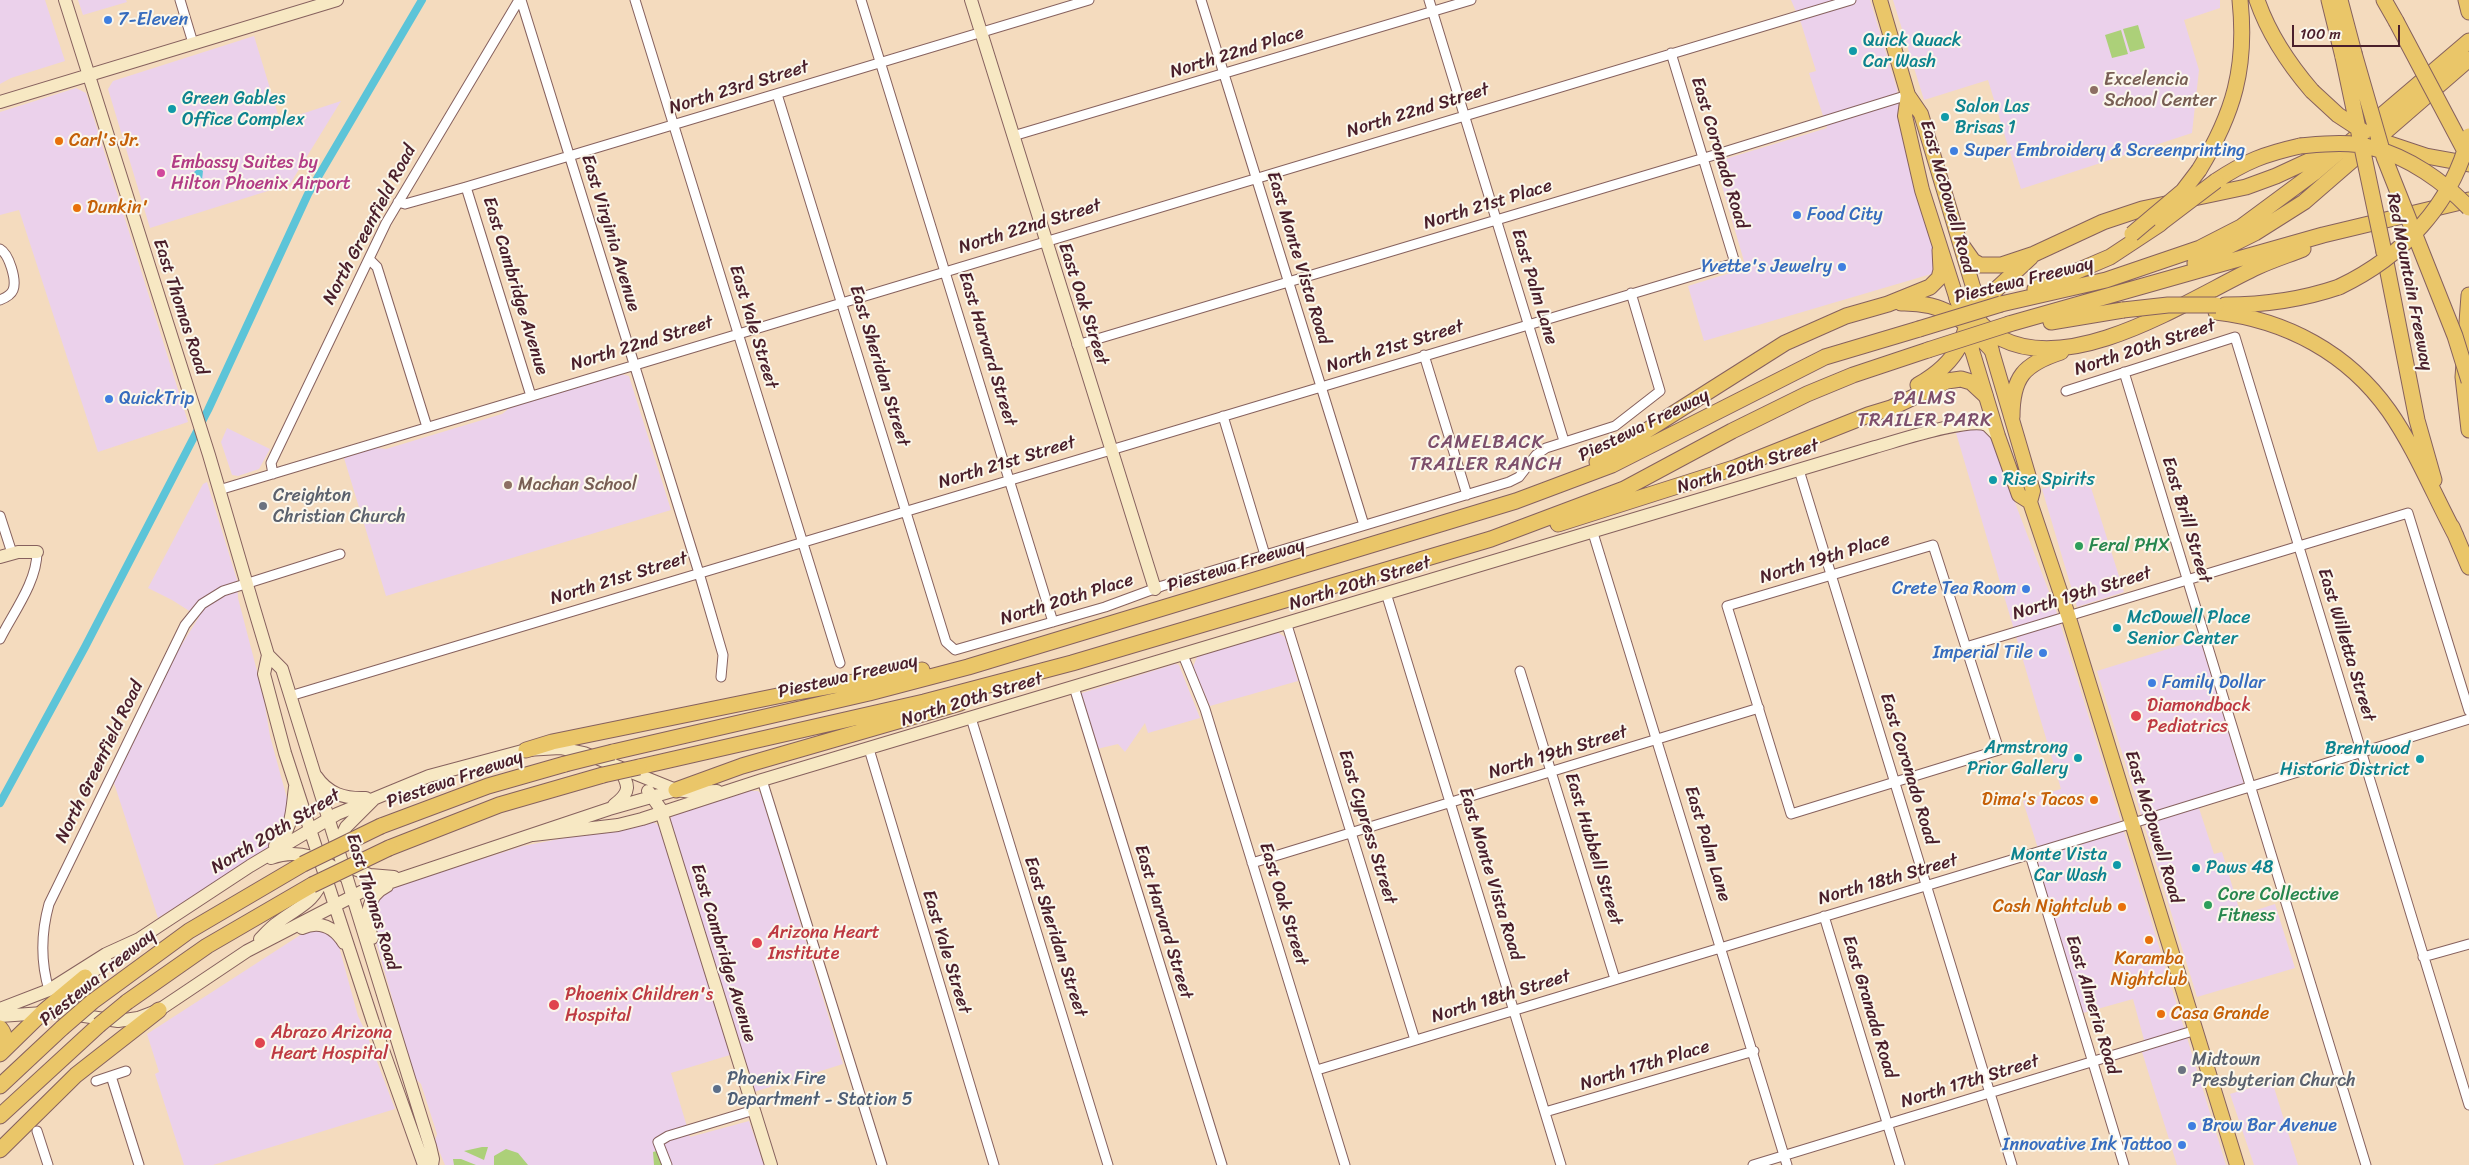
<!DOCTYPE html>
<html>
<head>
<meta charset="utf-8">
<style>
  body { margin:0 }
  #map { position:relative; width:2469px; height:1165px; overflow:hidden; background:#f4dbbe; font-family:Sriracha,sans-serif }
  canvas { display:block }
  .scale { position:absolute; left:2292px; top:25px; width:108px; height:22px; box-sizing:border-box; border:2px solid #4a1f2b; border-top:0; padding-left:6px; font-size:15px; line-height:18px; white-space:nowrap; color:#4a1f2b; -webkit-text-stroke:4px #fbf7ec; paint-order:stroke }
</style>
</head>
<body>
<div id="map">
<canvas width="2469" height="1165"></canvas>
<div class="scale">100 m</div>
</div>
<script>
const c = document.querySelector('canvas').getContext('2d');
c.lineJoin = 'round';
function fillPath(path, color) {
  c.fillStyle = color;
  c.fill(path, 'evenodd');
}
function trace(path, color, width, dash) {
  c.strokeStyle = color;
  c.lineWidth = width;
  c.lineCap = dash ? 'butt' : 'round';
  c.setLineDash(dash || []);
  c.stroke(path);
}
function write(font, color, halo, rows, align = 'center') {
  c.font = font + ' Sriracha,sans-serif';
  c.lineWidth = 4;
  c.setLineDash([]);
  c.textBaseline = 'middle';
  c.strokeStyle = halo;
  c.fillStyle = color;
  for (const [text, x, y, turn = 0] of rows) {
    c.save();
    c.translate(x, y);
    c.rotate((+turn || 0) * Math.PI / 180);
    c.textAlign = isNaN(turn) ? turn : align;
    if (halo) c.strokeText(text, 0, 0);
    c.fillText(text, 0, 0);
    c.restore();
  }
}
const built = new Path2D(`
  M0,0H45L65,61L11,78L0,84Z
  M78,0H126L127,2L83,15Z
  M1791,0H1870L1897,89L1899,113L1937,258L1938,272L1704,341L1688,286L1746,268L1715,162L1827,128L1809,73L1816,71L1801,23Z
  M1893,0H2220V8L2184,20L2199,70L2192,133L2021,189L1988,80L1924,100Z
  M254,36L280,121L341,101L290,184L150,228L108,89L113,81Z
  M76,88L86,93L188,422L98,452L19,210L0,215V112Z
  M621,374L629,376L671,510L386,596L344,458L375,448L386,449L502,414L511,407Z
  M227,428L270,449L259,469L238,476L232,475L221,442Z
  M1977,428L1990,433L2001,466L2056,610L2226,1165H2177L2142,1052L2147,1051L2133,999L2083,1013L2037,865L2041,858L2023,801L2061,789L1956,433Z
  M2087,475L2124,592L2077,607L2042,489Z
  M207,482L237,580L238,598L263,694L270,736L288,802L285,824L271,846L158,918L114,783L177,652L199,617L172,600L148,588L203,484Z
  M1277,632L1285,637L1298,681L1210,706L1193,667L1197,657Z
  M2200,639L2244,784L2196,799L2214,854L2222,852L2241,915L2275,904L2295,968L2197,997L2097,671Z
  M1175,664L1179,665L1200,718L1148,733L1145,723L1125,752L1118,744L1097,749L1081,697L1082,693Z
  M750,791H758L761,794L843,1064L754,1092L670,819L673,815Z
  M652,821L659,826L730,1055L671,1073L690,1137L749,1121L764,1165H445L435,1141L437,1134L421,1084L415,1078L372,928L373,905L385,892L397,886L523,846Z
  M308,930L327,931L338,943L358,1016L367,1035L395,1109L213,1165H184L155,1074L159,1072L147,1034Z
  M2272,1081L2298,1165H2254L2230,1094Z`);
const green = new Path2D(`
  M2138,25L2145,48L2130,52L2123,29Z
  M2121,30L2128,54L2112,58L2105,35Z
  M482,1147H488L484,1160L464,1151Z
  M506,1149L518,1153L528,1165H494V1156Z
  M657,1151L662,1165H654L653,1152Z
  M453,1159H461L476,1165H454Z`);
const water = new Path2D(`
  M199,168L203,171L202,180L193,186L190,181L194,172Z`);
const canal = new Path2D(`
  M0,803L85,647L208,410L308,194L422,0`);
const street = new Path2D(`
  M180,0L193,43
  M521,0L699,573L723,655L721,677
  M635,0L840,663
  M861,0L1053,622
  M1201,0L1364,525
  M1429,0L1564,441
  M777,94L946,642L955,650L1105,607L1162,586L1509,482L1519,477L1536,455L1546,448L1615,426L1660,391L1631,293
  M1013,136L1471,0
  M466,187L531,396
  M398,202L405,204L466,187L1089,0
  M0,249C9,254 17,280 13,290C11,295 5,298 0,300
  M369,259L377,267L427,427
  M1077,345L1711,156L1908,95
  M1424,355L1467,495
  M2124,372L2366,1165
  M2066,391L2235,337L2469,1105
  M1223,416L1265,555
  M1799,470L2012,1165
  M273,474L271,463L386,223L519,0
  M219,490L1851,0
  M0,516L12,553
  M1593,533L1787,1165
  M1933,545L1999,750L1791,814L1727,606Z
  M1386,593L1561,1165
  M1287,625L1415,1040
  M0,639C13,613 37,582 37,552
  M1966,647L2408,513L2469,711
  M1183,655L1205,709L1345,1165
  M1520,671L1615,979
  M1074,687L1222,1165
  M290,696L1735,263L1671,53
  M971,718L1108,1165
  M869,749L994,1165
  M762,780L882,1165
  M2030,855L2124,1165
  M1252,863L1759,708
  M1824,916L1900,1165
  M2423,957L2469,944
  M49,990C40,960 41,933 49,904L185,625L202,604L223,591L340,554
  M1317,1070L2117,828L2469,719
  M111,1076L139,1165
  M96,1081L126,1071
  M1545,1112L1754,1051
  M37,1131L48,1165
  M667,1165L658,1142L668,1136L754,1110
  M1753,1165L2196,1030`);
const secondary = new Path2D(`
  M65,0L209,455L253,605L268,655L264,674L285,753L373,1022L424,1165
  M971,0L1155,589
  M0,102L337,0
  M0,557L18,552H37
  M268,655L282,669L430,1146L433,1159L432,1165
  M316,776C328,794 345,799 366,798
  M648,791L660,808L771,1165
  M614,805C632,791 629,786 619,767
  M533,835L618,825L642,819L762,780L1875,447C1897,441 1968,417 1987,425L1998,436
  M275,846C293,831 292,808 295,787
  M335,850L346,827L374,799
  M271,858C298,848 325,858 344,876
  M344,865L370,875L394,877
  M302,928C320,920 334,927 344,943
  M372,938C366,917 365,897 387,886
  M260,939C265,934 271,927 277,923C299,906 314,904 324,876
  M0,1009L49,990L106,954L139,939L250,866L337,814L429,776L526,750L560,748L584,753L676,790L692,792L717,791
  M75,1014L72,1002L74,994L83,986L85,977L106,962
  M0,1016L57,1012L118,1021L138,1018L159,1010L247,951L361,892L609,809L676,790`);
const primary = new Path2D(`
  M1880,0L1908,95L1921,114L1977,300
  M1908,95L1905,116L1922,190L1960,309
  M1968,337L1998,436L2019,495L2030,502
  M1988,338L2033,491L2030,502L2068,615L2237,1165`);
const highway = new Path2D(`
  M2257,0C2269,35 2288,63 2312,91
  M2329,0L2343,57
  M2340,0L2354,53
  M2384,0L2396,21
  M2466,0L2469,12
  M2390,144L2426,156L2469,164
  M2199,170C2234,113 2247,67 2240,0
  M2216,181C2246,161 2265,154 2300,146
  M1961,244L1973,261L1980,265H2001L2034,254L2103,222L2142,209L2246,187L2276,176L2330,151
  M2384,252L2417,420L2434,480
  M2195,263L2255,233L2304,202L2469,59
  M2035,289L2110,257L2160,224
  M2469,295L2463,377L2469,430
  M1957,299C1971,313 1984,330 2002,339C2076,376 2191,298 2257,267C2272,260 2288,255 2303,249
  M1901,303C1946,302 1962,319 1991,349
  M2001,304L2106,280L2200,248L2241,227L2314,173L2469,41
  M2225,305C2265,305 2301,300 2339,287
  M2216,312C2286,320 2348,353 2389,411C2416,450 2434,495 2456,536
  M2051,322L2123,310
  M2009,324L2323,235L2469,200
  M1971,348L1980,311L1989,296L2031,257
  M1918,385C1962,360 1966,336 1974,290
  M2012,417C2012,377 2024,364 2061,352
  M1597,462L1785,343L1846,316L1888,304L1930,287L1939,278L1941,270L1940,250
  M1558,524L1737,467L1868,415L1891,408L1947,381L1961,379L1971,382L1985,395
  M2452,527L2469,567
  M526,750L552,742L797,692L922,670
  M613,752L869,693L968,667L1516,501L1612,465L1825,357L1919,329
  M639,767L924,702L1072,663L1491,539L1624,489L1732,431L1807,394L1853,375L1928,350
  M676,790L742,766L960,703
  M381,826L488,786L565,764
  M389,848L499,805L603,775
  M92,1002L189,931L303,864
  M127,1002L207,946L312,885
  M0,1028C7,1036 5,1044 0,1053
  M0,1054L43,1012L85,977
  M0,1086L62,1028
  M0,1116L99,1025
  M0,1150L76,1075L159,1010`);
const highwayBridge = new Path2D(`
  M2396,21L2467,155
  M2354,53L2384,157L2455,336L2469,381
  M2343,57L2384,252
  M2312,91L2338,115L2364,132
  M2300,146C2324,144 2350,141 2373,148C2409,157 2444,182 2469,208
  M2162,222L2216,181
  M2132,234L2183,191L2199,170
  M2339,287C2402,257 2452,205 2469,136
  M2123,310L2168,305H2216
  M1919,329L2001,304
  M1928,350L2009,324
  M565,764L613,752
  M603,775L639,767
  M303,864L381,826
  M312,885L389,848
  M99,1025L127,1002
  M62,1028L92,1002`);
const markers = [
  [108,20,5,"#3f7fe0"],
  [1853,51,5,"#0f9aa8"],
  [2094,90,5,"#8d6e63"],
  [172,109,5,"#0f9aa8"],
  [1945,117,5,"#0f9aa8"],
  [59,141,5,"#e8710a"],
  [1954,151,5,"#3f7fe0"],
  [161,173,5,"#d1479c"],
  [77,208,5,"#e8710a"],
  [1797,215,5,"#3f7fe0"],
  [1842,267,5,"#3f7fe0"],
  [109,399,5,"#3f7fe0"],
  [1993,480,5,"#0f9aa8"],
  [508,485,5,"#8d6e63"],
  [263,506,5,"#6b7280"],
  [2079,546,5,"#2e9e5b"],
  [2026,589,5,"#3f7fe0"],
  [2117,628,5,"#0f9aa8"],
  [2043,653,5,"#3f7fe0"],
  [2152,683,5,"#3f7fe0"],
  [2136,716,6,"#e0444e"],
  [2078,758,5,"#0f9aa8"],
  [2420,759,5,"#0f9aa8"],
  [2094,800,5,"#e8710a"],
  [2117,865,5,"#0f9aa8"],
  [2196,868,5,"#0f9aa8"],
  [2208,905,5,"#2e9e5b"],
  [2122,907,5,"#e8710a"],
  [2149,940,5,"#e8710a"],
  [757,943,6,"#e0444e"],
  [554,1005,6,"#e0444e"],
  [2161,1014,5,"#e8710a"],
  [260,1043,6,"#e0444e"],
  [2182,1070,5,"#6b7280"],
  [717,1089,5,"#5c6f8a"],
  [2192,1126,5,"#3f7fe0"],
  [2182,1145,5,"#3f7fe0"]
];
const shopNames = [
  ["7-Eleven",118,20],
  ["Super Embroidery & Screenprinting",1964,151],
  ["Food City",1807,215],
  ["Yvette's Jewelry",1832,267,"right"],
  ["QuickTrip",119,399],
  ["Crete Tea Room",2016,589,"right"],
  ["Imperial Tile",2033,653,"right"],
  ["Family Dollar",2162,683],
  ["Brow Bar Avenue",2202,1126],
  ["Innovative Ink Tattoo",2172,1145,"right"]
];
const cultureNames = [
  ["Quick Quack",1863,41],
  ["Car Wash",1863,62],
  ["Green Gables",182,99],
  ["Office Complex",182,120],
  ["Salon Las",1955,107],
  ["Brisas 1",1955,128],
  ["Rise Spirits",2003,480],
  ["McDowell Place",2127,618],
  ["Senior Center",2127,639],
  ["Armstrong",2068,748,"right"],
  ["Prior Gallery",2068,769,"right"],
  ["Brentwood",2410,749,"right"],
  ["Historic District",2410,770,"right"],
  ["Monte Vista",2107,855,"right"],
  ["Car Wash",2107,876,"right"],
  ["Paws 48",2206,868]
];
const streetNames = [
  ["North 22nd Place",1237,53,-17],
  ["North 23rd Street",739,88,-17],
  ["North 22nd Street",1418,111,-17],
  ["East Coronado Road",1719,153,73],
  ["East McDowell Road",1947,197,74],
  ["North 21st Place",1488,205,-17],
  ["North Greenfield Road",370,225,-62],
  ["North 22nd Street",1030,227,-17],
  ["East Virginia Avenue",610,233,73],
  ["East Monte Vista Road",1298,258,73],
  ["Piestewa Freeway",2024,281,-14],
  ["Red Mountain Freeway",2409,282,79],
  ["East Cambridge Avenue",515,286,73],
  ["East Palm Lane",1534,287,73],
  ["East Oak Street",1083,304,72],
  ["East Thomas Road",180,307,72],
  ["East Yale Street",753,327,73],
  ["North 22nd Street",642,344,-17],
  ["North 21st Street",1395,347,-17],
  ["North 20th Street",2145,348,-18],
  ["East Harvard Street",987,349,73],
  ["East Sheridan Street",879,366,73],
  ["Piestewa Freeway",1644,426,-26],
  ["North 21st Street",1007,463,-17],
  ["North 20th Street",1748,467,-17],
  ["East Brill Street",2186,520,73],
  ["North 19th Place",1825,559,-17],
  ["Piestewa Freeway",1236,566,-17],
  ["North 21st Street",619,579,-17],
  ["North 20th Street",1360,584,-17],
  ["North 19th Street",2082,594,-17],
  ["North 20th Place",1067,600,-17],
  ["East Willetta Street",2346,645,73],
  ["Piestewa Freeway",848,677,-13],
  ["North 20th Street",972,700,-17],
  ["North 19th Street",1558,753,-17],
  ["North Greenfield Road",100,762,-64],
  ["East Coronado Road",1908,769,73],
  ["Piestewa Freeway",455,780,-19],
  ["East Cypress Street",1367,827,73],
  ["East McDowell Road",2153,827,73],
  ["North 20th Street",276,832,-31],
  ["East Palm Lane",1707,844,73],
  ["East Hubbell Street",1593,849,73],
  ["East Monte Vista Road",1490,874,73],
  ["North 18th Street",1888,880,-16],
  ["East Thomas Road",372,902,73],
  ["East Oak Street",1283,904,73],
  ["East Harvard Street",1163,922,73],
  ["East Sheridan Street",1055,937,72],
  ["East Yale Street",946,952,73],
  ["East Cambridge Avenue",723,953,73],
  ["Piestewa Freeway",98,978,-39],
  ["North 18th Street",1501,997,-17],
  ["East Almeria Road",2092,1005,73],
  ["East Granada Road",1869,1007,73],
  ["North 17th Place",1645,1066,-17],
  ["North 17th Street",1970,1082,-17]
];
const educationNames = [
  ["Excelencia",2104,80],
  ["School Center",2104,101],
  ["Machan School",518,485]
];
const foodNames = [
  ["Carl's Jr.",69,141],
  ["Dunkin'",87,208],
  ["Dima's Tacos",2084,800,"right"],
  ["Cash Nightclub",2112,907,"right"],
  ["Karamba",2149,959,"center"],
  ["Nightclub",2149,980,"center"],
  ["Casa Grande",2171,1014]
];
const hotelNames = [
  ["Embassy Suites by",171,163],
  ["Hilton Phoenix Airport",171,184]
];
const worshipNames = [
  ["Creighton",273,496],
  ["Christian Church",273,517],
  ["Midtown",2192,1060],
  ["Presbyterian Church",2192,1081]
];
const leisureNames = [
  ["Feral PHX",2089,546],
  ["Core Collective",2218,895],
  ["Fitness",2218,916]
];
const healthNames = [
  ["Diamondback",2147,706],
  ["Pediatrics",2147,727],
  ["Arizona Heart",768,933],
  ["Institute",768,954],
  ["Phoenix Children's",565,995],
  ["Hospital",565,1016],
  ["Abrazo Arizona",271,1033],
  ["Heart Hospital",271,1054]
];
const serviceNames = [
  ["Phoenix Fire",727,1079],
  ["Department - Station 5",727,1100]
];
const neighbourhoodNames = [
  ["PALMS",1925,399],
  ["TRAILER PARK",1925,421],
  ["CAMELBACK",1486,443],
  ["TRAILER RANCH",1486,465]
];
fillPath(built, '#ebd1eb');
fillPath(green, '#acd079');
fillPath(water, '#5cc4d8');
trace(canal, '#5cc4d8', 8);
trace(street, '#86615e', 11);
trace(secondary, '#86615e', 14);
trace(primary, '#86615e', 16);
trace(highway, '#86615e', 17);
trace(street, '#fff', 9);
trace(secondary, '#f7e8c3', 12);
trace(primary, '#eac669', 14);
trace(highway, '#eac669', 15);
trace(highwayBridge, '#86615e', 17, []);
trace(highwayBridge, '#eac669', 15);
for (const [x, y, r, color] of markers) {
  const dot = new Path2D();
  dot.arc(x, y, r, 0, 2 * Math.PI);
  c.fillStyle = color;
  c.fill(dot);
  trace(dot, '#fbf7ec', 2);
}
write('18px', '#366cbe', '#fbf7ec', shopNames, 'left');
write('18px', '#0d838f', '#fbf7ec', cultureNames, 'left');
write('18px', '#4a1f2b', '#fbf7ec', streetNames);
write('18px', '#785e54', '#fbf7ec', educationNames, 'left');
write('18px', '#c56008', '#fbf7ec', foodNames, 'left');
write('18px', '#b23c85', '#fbf7ec', hotelNames, 'left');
write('18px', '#5b616d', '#fbf7ec', worshipNames, 'left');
write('18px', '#27864d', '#fbf7ec', leisureNames, 'left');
write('18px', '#be3a42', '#fbf7ec', healthNames, 'left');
write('18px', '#4e5e75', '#fbf7ec', serviceNames, 'left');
c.letterSpacing = '1px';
write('19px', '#7d4f6c', '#fbf7ec', neighbourhoodNames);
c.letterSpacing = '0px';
</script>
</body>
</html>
